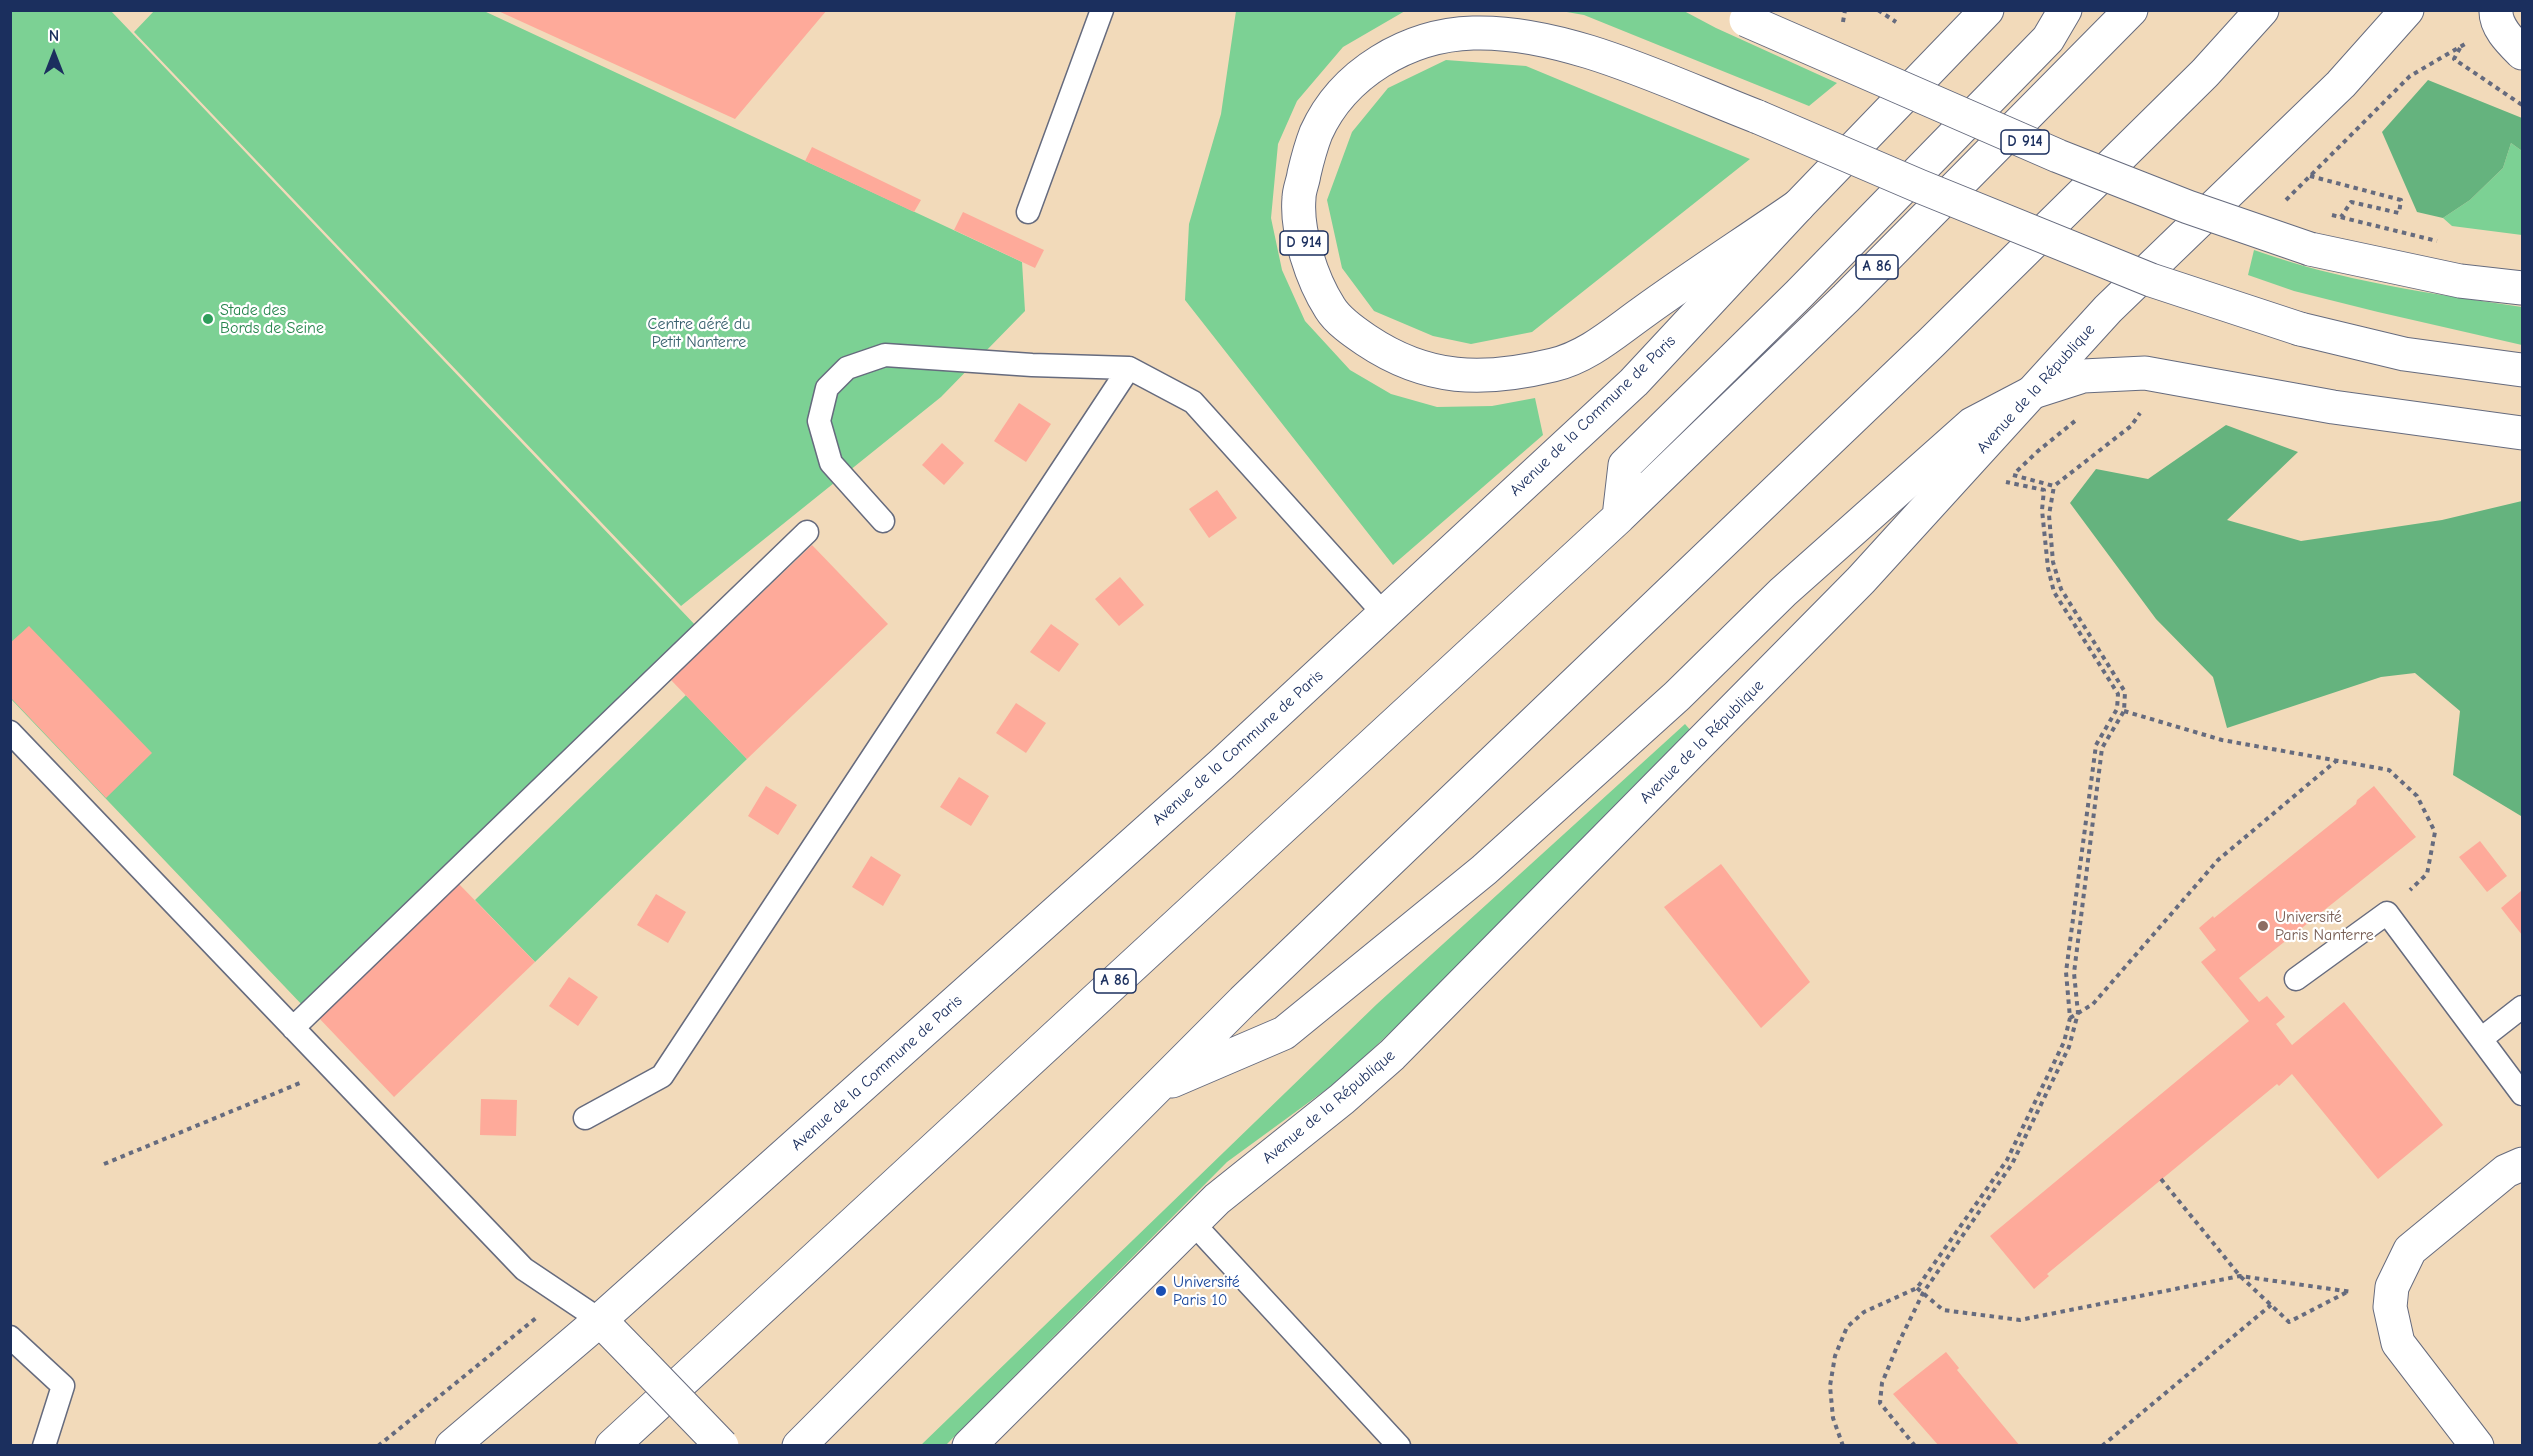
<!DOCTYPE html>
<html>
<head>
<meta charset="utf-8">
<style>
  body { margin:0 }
  #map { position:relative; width:2533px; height:1456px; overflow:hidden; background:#f2daba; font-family:"Comic Neue",sans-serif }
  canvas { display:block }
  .frame { position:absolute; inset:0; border:12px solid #1b2f5e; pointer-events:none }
  .north { position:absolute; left:24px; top:24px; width:60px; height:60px; -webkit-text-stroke:4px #fff; paint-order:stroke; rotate:0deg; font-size:16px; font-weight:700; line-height:24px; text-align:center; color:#1b2f5e }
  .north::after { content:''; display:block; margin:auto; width:21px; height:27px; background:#1b2f5e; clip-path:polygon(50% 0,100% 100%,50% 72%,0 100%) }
</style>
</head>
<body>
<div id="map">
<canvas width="2533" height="1456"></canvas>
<div class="frame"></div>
<div class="north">N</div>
</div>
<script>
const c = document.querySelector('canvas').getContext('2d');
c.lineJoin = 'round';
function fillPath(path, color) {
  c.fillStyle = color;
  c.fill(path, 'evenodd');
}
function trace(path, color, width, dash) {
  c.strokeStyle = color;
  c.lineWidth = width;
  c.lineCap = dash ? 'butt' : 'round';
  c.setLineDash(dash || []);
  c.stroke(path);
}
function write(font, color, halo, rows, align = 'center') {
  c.font = font + ' "Comic Neue",sans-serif';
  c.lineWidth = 4.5;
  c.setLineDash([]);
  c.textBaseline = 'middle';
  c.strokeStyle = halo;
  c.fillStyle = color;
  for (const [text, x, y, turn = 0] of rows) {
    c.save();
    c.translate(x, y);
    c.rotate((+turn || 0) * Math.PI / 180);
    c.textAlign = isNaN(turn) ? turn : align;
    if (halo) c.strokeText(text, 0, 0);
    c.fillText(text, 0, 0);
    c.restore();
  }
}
const green = new Path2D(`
  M10,11H111L698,628L305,1008L11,699Z
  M154,11H484L1022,262L1025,311L941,397L681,606L134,32Z
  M1236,11H1405L1343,47L1297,101L1278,144L1271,218L1282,270L1305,321L1350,370L1391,394L1437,407L1492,406L1535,398L1543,435L1393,565L1185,300L1189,224L1221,114Z
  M1561,11H1684L1716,28L1837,83L1809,106L1584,15Z
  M1446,60L1526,66L1750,159L1532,332L1471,344L1433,336L1374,311L1342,268L1327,200L1352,132L1388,88Z
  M2511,143L2522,151V235L2452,226L2443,218L2470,200L2503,168Z
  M2254,250C2340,281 2433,294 2522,307V345L2378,312L2294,291L2248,275Z
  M686,695L747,759L535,962L475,900Z
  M1685,724L1692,732L1437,988L1342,1078L1227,1162L946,1445L920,1446L1377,1004Z`);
const forest = new Path2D(`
  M2428,80L2522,118V151L2511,143L2503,168L2470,200L2443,218L2417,212L2382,132Z
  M2226,425L2298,452L2227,520L2301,541L2442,520L2522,501L2521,816L2453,775L2460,711L2415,673L2381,677L2227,728L2213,677L2156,619L2070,503L2096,469L2148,479Z`);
const building = new Path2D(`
  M496,10H827L735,119Z
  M812,147L921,200L914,212L805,161Z
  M963,212L1044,250L1035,268L954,230Z
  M1019,403L1051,424L1026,462L994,441Z
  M942,443L964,463L944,485L922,465Z
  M1217,490L1237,518L1209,538L1189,509Z
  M812,545L888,624L747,759L671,680Z
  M1120,577L1144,605L1119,626L1095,599Z
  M1051,624L1079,644L1059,672L1030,652Z
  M29,626L152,753L106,798L10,697V643Z
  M1016,703L1046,723L1026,753L996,733Z
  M959,777L989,796L971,826L940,807Z
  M766,786L797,805L778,835L748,816Z
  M2374,786L2416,837L2239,978L2259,1002L2267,996L2285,1017L2276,1024L2292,1045L2344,1002L2443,1125L2378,1179L2292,1074L2279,1086L2277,1084L2047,1274L2049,1276L2034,1289L1990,1236L2249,1021L2201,962L2216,950L2199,928L2213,916L2214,918L2356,804L2357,800Z
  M2480,841L2507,876L2487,892L2459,857Z
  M871,856L901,875L883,906L852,887Z
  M1721,864L1810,982L1761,1028L1664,907Z
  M458,883L535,962L394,1097L318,1017Z
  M2521,891L2522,893V935L2501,908Z
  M656,894L686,912L668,943L637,925Z
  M569,977L598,997L578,1026L549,1006Z
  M481,1099L517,1100L516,1136L480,1135Z
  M1946,1352L1959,1368L1957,1370L2020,1446H1939L1893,1394Z`);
const path = new Path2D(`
  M1878,10L1896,22
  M1843,22L1845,10
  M2460,48L2454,59L2522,105
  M2310,176L2401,200L2399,213L2351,202L2341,217
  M2286,200L2410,76L2465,44
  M2017,471L2038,451L2075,421
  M2013,475L2054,486L2131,426L2140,413
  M2124,711L2222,740L2389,770L2417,796L2435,832L2427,874L2410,890
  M2070,1018L2093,1004L2218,860L2336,761
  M104,1164L300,1083
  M2161,1179L2240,1276L2289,1322L2349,1291
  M1917,1288L1943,1310L2020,1320L2240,1276L2352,1292
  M378,1446L536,1318
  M1843,1446L1833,1418L1830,1386L1835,1356L1847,1327L1864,1312L1917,1288L2007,1160L2064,1042L2070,1018L2066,972L2096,745L2117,709L2118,694L2054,592L2048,568L2042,510L2044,490L2006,482
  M1915,1446L1880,1403L1882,1383L1898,1344L1923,1293L2012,1164L2069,1047L2078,1013L2074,973L2102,748L2124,711L2125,692L2061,589L2053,562L2049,515L2054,486
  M2102,1446L2271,1305`);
const lane = new Path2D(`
  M1028,212L1102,10
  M883,521L831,463L819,421L827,388L847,368L885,355L1032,365L1129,368L1193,402L1384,614
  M10,732L524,1269L600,1320
  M2296,979L2387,913L2522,1094
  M293,1028L807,532
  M2481,1039L2522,1007
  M585,1118L662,1076L1129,368
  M1192,1222L1399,1446
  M10,1337L63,1386L44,1446`);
const street = new Path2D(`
  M600,1320L639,1360
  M2477,1446L2398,1343L2390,1307L2392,1287L2410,1250L2506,1171L2522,1164`);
const secondary = new Path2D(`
  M452,1446L600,1320L1222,764L1634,382L1798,206L1987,10
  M969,1446L1217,1199L1342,1099L1392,1055L1861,580L2108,309L2341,84L2407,10`);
const highway = new Path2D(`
  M2496,10C2495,27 2511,42 2522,53
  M1758,117C1672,84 1566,30 1473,33C1408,35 1343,73 1316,133C1311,146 1307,161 1304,174C1303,182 1299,190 1299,198C1296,232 1312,280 1330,308C1338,321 1354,332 1366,340C1427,381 1483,382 1553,365C1587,357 1614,333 1642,313C1693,276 1746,242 1798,206
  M2310,249L2460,281L2522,288
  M2300,329L2404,354L2522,370
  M1619,517L1625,465L1799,294L2048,39L2065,10
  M1172,1081L1284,1033L1484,870L1677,696L1783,592L1972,424L2033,392L2083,376L2145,373L2333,407L2522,433
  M612,1446L1619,517L1846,298L2131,10
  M799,1446L1243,1001L1932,342L2205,73L2262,10`);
const pathBridge = new Path2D(`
  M2332,215L2437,241`);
const streetBridge = new Path2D(`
  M639,1360L722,1446`);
const highwayBridge = new Path2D(`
  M1746,20L2058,156L2188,207L2310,249
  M1758,117L1919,186L2151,280L2300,329`);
const markers = [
  [208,319,6,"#2e9e5b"],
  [2263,926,6,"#8d6e63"],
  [1161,1291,6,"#1a4fb4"]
];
const shields = [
  [2025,142,48],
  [1304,243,48],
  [1877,267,42],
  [1115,981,42]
];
const shieldNames = [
  ["D 914",2025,142],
  ["D 914",1304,243],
  ["A 86",1877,267],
  ["A 86",1115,981]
];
const leisureNames = [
  ["Stade des",220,310],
  ["Bords de Seine",220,328]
];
const parkNames = [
  ["Centre aéré du",699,324],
  ["Petit Nanterre",699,342]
];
const streetNames = [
  ["Avenue de la République",2036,389,-48],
  ["Avenue de la Commune de Paris",1593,416,-44],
  ["Avenue de la République",1702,742,-45],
  ["Avenue de la Commune de Paris",1238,748,-42],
  ["Avenue de la Commune de Paris",877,1073,-42],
  ["Avenue de la République",1329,1107,-40]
];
const educationNames = [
  ["Université",2275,917],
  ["Paris Nanterre",2275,935]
];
const transitNames = [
  ["Université",1173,1282],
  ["Paris 10",1173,1300]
];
fillPath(green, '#7cd194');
fillPath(forest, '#65b37e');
fillPath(building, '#feaa9a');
trace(lane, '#666b7e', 25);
trace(street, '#666b7e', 35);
trace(secondary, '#666b7e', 35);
trace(highway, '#666b7e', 35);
trace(path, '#666b7e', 4, [4.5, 4.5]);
trace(lane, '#fff', 22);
trace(street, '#fff', 33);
trace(secondary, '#fff', 33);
trace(highway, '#fff', 33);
trace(streetBridge, '#666b7e', 35, []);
trace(highwayBridge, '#666b7e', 35, []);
trace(pathBridge, '#666b7e', 4, [4.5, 4.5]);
trace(streetBridge, '#fff', 33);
trace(highwayBridge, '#fff', 33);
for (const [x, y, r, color] of markers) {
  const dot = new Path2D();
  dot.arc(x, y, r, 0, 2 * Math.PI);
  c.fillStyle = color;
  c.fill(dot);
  trace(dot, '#fff', 2);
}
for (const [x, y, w] of shields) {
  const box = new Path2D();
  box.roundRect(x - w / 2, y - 12, w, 24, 4.5);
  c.fillStyle = '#fff';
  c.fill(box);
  trace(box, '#1b2f5e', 1.5);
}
write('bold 15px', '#1b2f5e', null, shieldNames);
write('16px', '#27864d', '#fff', leisureNames, 'left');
write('16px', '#38606e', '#fff', parkNames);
write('16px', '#1b2f5e', '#fff', streetNames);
write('16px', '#785e54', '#fff', educationNames, 'left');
write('16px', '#164399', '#fff', transitNames, 'left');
</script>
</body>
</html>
